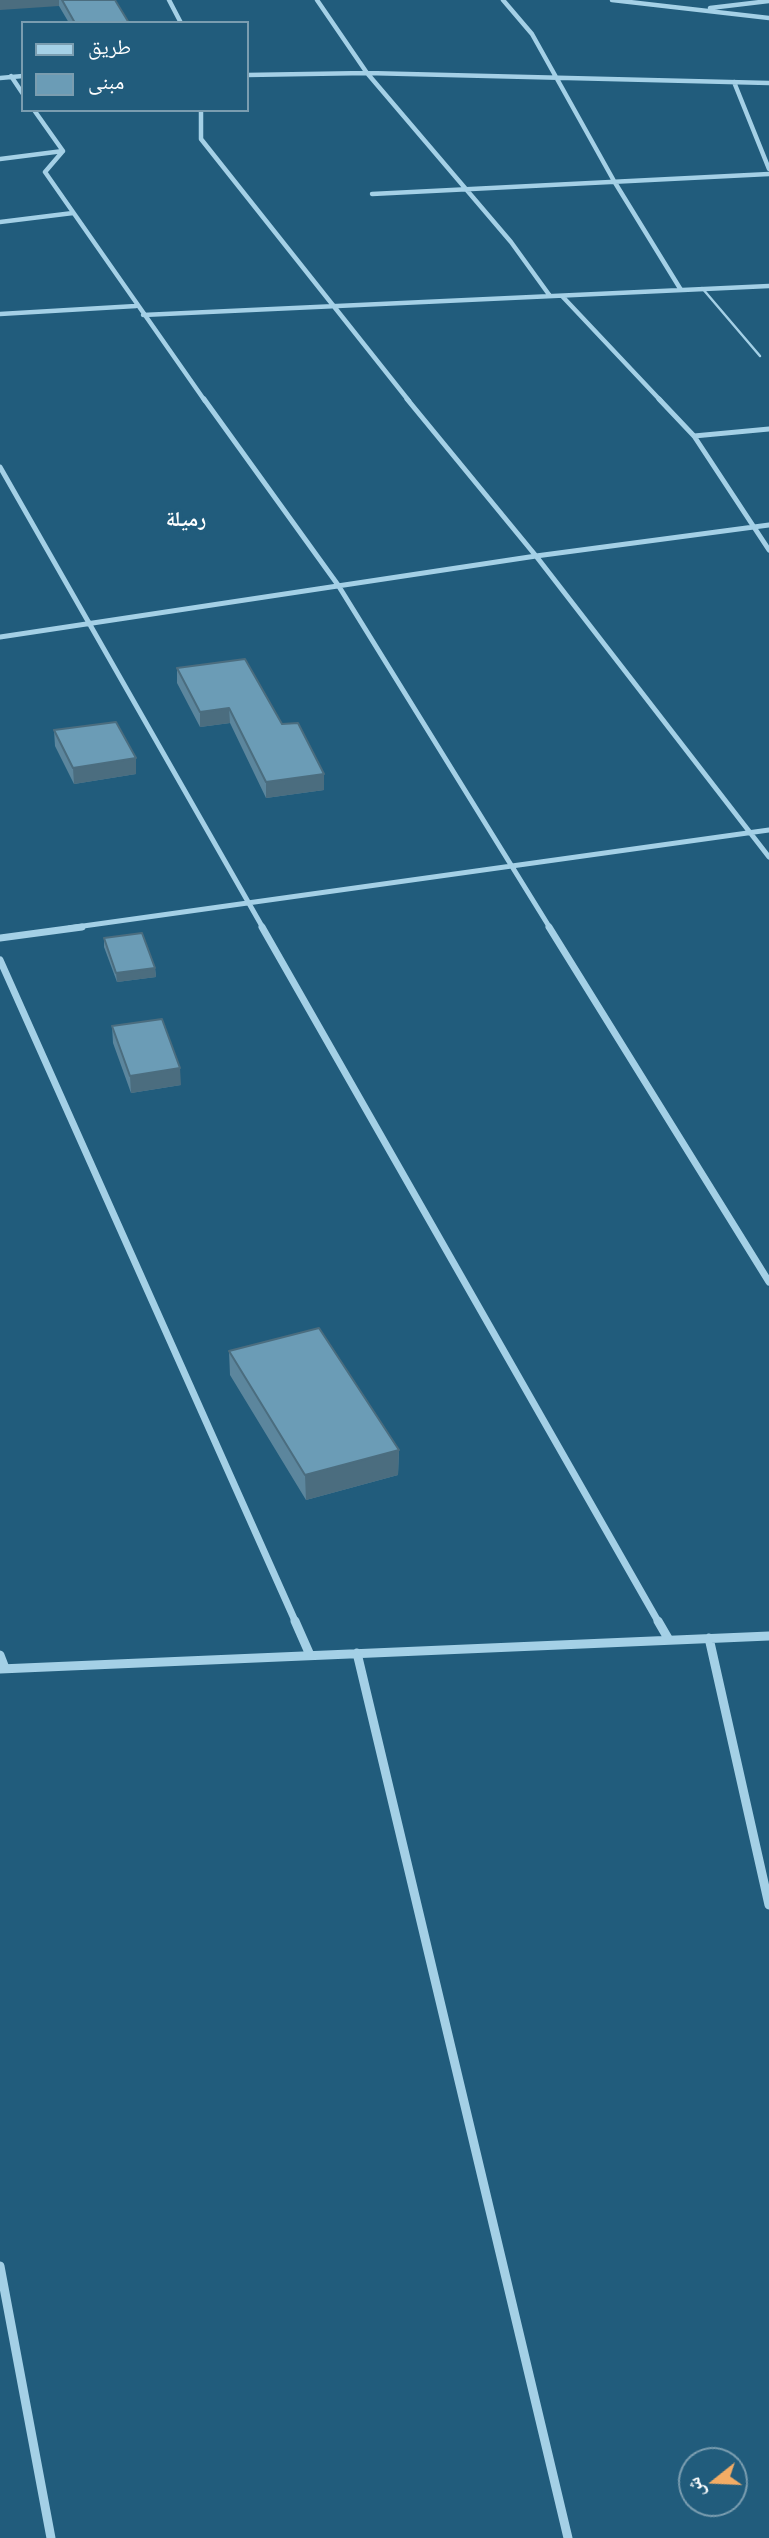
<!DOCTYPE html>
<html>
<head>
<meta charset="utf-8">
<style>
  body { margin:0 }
  #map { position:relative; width:769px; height:2538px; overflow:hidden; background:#215c7c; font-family:Barlow,"Noto Naskh Arabic",sans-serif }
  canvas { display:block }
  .legend { position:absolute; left:21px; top:21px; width:228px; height:91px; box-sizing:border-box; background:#215c7c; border:2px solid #7a9db0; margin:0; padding:9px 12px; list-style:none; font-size:21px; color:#fff }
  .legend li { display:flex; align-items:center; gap:14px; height:35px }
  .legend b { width:35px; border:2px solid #7a9db0 }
  .north { position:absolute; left:678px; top:2447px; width:70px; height:70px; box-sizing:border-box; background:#215c7c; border:2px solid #7a9db0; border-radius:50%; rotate:252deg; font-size:19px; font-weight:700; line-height:28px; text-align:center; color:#fff }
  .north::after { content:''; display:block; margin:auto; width:24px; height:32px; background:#f3ac65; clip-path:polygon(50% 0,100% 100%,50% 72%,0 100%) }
</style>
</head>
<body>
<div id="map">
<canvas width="769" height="2538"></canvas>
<ul class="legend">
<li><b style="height:9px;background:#a4d0e6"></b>طريق</li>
<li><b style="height:19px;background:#6b9cb6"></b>مبنى</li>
</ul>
<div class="north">ش</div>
</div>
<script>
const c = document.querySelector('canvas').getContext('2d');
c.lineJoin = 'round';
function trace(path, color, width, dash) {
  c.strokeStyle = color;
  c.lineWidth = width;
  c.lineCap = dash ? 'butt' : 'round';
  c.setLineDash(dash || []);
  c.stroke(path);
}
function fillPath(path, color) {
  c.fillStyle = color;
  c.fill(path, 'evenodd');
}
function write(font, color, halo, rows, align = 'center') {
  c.font = font + ' Barlow,"Noto Naskh Arabic",sans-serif';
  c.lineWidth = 7;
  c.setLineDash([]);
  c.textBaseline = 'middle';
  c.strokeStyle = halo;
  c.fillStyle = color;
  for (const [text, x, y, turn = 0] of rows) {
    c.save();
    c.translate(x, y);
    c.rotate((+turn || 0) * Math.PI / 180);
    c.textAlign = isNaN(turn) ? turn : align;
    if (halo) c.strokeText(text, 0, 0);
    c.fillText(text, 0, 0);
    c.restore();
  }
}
const service = new Path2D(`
  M702,288L760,356`);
const minorFar3 = new Path2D(`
  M169,0L181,23
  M317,0L367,73L511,242L550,296
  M503,0L532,34L614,181L681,290
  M612,0L769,18
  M710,8L769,1
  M247,75L367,73L769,83
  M11,76L23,94
  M0,78L23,76
  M734,82L769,169
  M34,110L63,151L45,172L205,401
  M201,110V139L409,401
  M0,159L63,151
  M372,194L769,174
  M0,222L73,213
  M562,296L661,401
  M0,314L136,306
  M143,315L769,286`);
const minorFar2 = new Path2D(`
  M204,399L338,585L550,928
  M407,399L536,556L769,857
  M659,399L694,436L769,550
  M694,436L769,429
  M0,467L263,928
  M0,637L536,556L769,525
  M69,928L769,830`);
const minorFar1 = new Path2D(`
  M262,927L659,1623
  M549,927L769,1282
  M0,938L82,927
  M0,960L296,1623`);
const minor = new Path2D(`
  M295,1621L310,1655
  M658,1621L669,1640
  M709,1638L769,1905
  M357,1653L568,2538
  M0,1655L5,1668
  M0,1669L769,1636
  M0,2266L51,2538`);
const wall = new Path2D(`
  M0,0H115L129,23H69L59,6Z
  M177,668L282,724L324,790L266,798L230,723L200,727L177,683Z
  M54,730L136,758V774L74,784L55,746Z
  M104,938L155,968L156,977L117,982L104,947Z
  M112,1026L181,1085L131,1093L113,1043Z
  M229,1351L399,1450L398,1475L306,1500L230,1375Z`);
const shadedWall = new Path2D(`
  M0,0H59V6L0,10Z
  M229,708L230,723L200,727V712Z
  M136,758V774L74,784L73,768Z
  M324,774V790L266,798V782Z
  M155,968L156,977L117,982L116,973Z
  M180,1068L181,1085L131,1093L130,1076Z
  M399,1450L398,1475L306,1500L305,1475Z`);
const building = new Path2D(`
  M62,0H115L129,23H75Z
  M245,659L282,724L298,723L324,774L266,782L229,708L200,712L177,668Z
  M116,722L136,758L73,768L54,730Z
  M142,933L155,968L116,973L104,938Z
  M162,1019L180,1068L130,1076L112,1026Z
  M319,1328L399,1450L305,1475L229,1351Z`);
const farDistrictnames = [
  ["رميلة",186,519]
];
trace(service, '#a4d0e6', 2.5);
trace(minorFar3, '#a4d0e6', 4.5);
trace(minorFar2, '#a4d0e6', 5);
trace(minorFar1, '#a4d0e6', 7);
trace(minor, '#a4d0e6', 9);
fillPath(wall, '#5c869d');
fillPath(shadedWall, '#4b6d7f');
fillPath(building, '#6b9cb6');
trace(building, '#4b6d7f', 2);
write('bold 21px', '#fff', '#215c7c', farDistrictnames);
</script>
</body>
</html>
